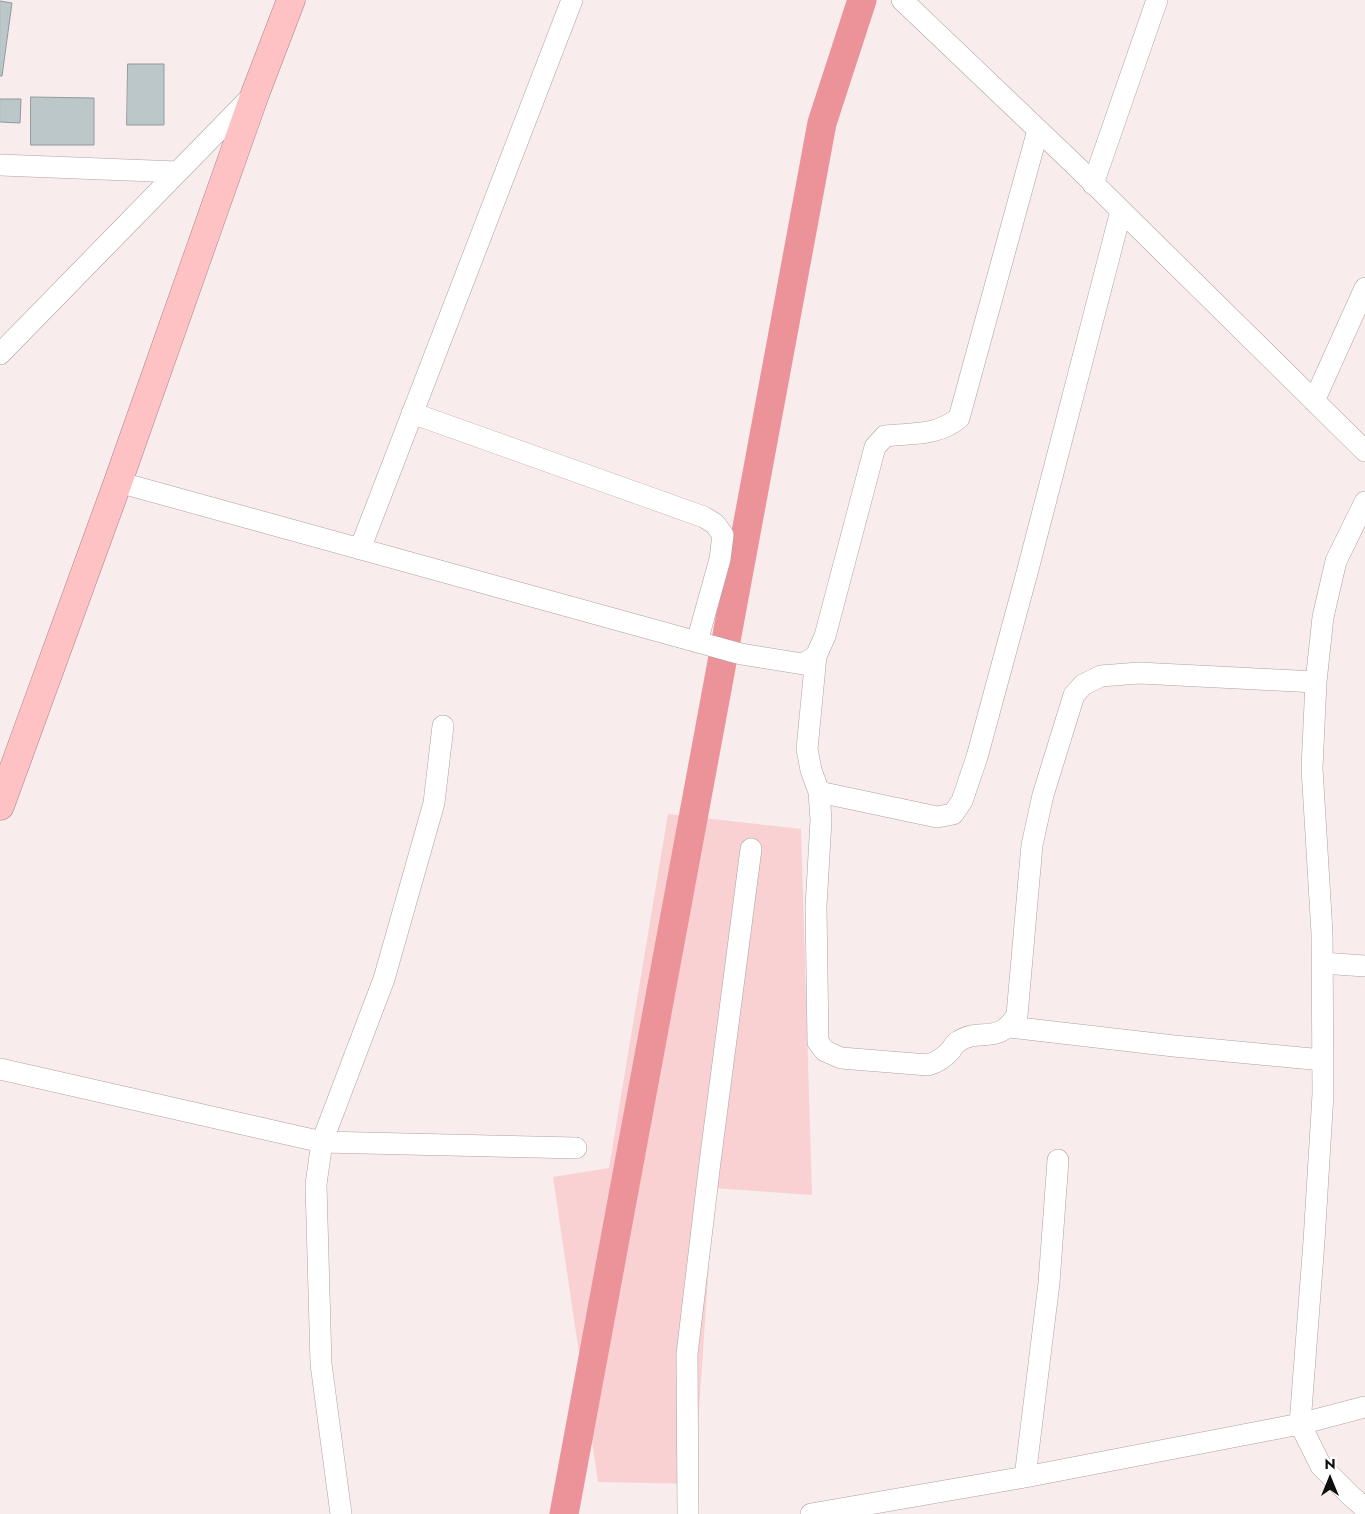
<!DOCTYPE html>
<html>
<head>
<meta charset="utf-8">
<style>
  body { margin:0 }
  #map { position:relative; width:1365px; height:1514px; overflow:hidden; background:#f8ecec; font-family:Jost,sans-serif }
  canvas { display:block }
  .north { position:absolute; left:1305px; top:1454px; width:50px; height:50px; -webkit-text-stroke:4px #fff; paint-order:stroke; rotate:0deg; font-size:14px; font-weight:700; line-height:20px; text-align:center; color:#100d0d }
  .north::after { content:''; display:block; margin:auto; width:18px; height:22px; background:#100d0d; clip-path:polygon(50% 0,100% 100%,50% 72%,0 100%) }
</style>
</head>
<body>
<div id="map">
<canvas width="1365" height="1514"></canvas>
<div class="north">N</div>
</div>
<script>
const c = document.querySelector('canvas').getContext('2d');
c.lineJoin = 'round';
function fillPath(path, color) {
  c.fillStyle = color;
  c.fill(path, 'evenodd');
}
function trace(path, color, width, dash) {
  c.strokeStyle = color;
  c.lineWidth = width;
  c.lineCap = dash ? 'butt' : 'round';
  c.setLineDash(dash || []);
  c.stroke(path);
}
const green = new Path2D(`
  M668,814L801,829L812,1195L714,1188L694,1484L598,1482L553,1177L609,1168Z`);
const canal = new Path2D(`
  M564,1514L822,123L862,0`);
const building = new Path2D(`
  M0,1L12,3L2,76H0Z
  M128,64H164V125H127Z
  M31,97L94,98V145H31Z
  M0,99H21L20,123L0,122Z`);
const street = new Path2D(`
  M902,0L1075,165L1365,451
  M0,165L178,172
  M1093,184L1157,0
  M0,354L253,95
  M1314,401L1365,288
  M412,413L704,517L715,524L723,535L720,559L697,642
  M118,482L741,654L803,664L816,656L825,636L875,447L885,436C912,433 937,436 959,418L1038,130
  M1365,502L1336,561L1323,617L1316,682L1312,768L1322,933L1323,1094L1314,1241L1300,1424L1321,1466L1351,1496L1365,1508
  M360,549L572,0
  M816,656L807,749L811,770L819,792L821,820L816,907L818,1042L825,1051L841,1058L928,1065C938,1062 944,1058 951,1050C953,1047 955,1043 959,1041C980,1027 998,1046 1017,1015L1032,845L1043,795L1074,695L1083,685L1101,676L1139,673L1316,682
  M819,792L937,817L953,814L962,801L977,757L1027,573L1121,211
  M1322,963L1365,966
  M1010,1027L1174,1046L1323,1060
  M0,1069L322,1142L576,1148
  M1025,1477L1049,1283L1058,1160
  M341,1514L321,1364L316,1184L322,1142L384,979L434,803L443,726
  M688,1514L687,1354L710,1162L751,849
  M811,1514L1025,1477L1300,1424L1365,1407`);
const highway = new Path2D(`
  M0,806L118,482L255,94L291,0`);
fillPath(green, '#fad1d2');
trace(canal, '#eb9399', 29);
fillPath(building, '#bcc7ca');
trace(building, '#8f9a9d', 1);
trace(street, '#ada2a2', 22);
trace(highway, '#ab8284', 29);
trace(street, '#fff', 21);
trace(highway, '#fec1c4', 28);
</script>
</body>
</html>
